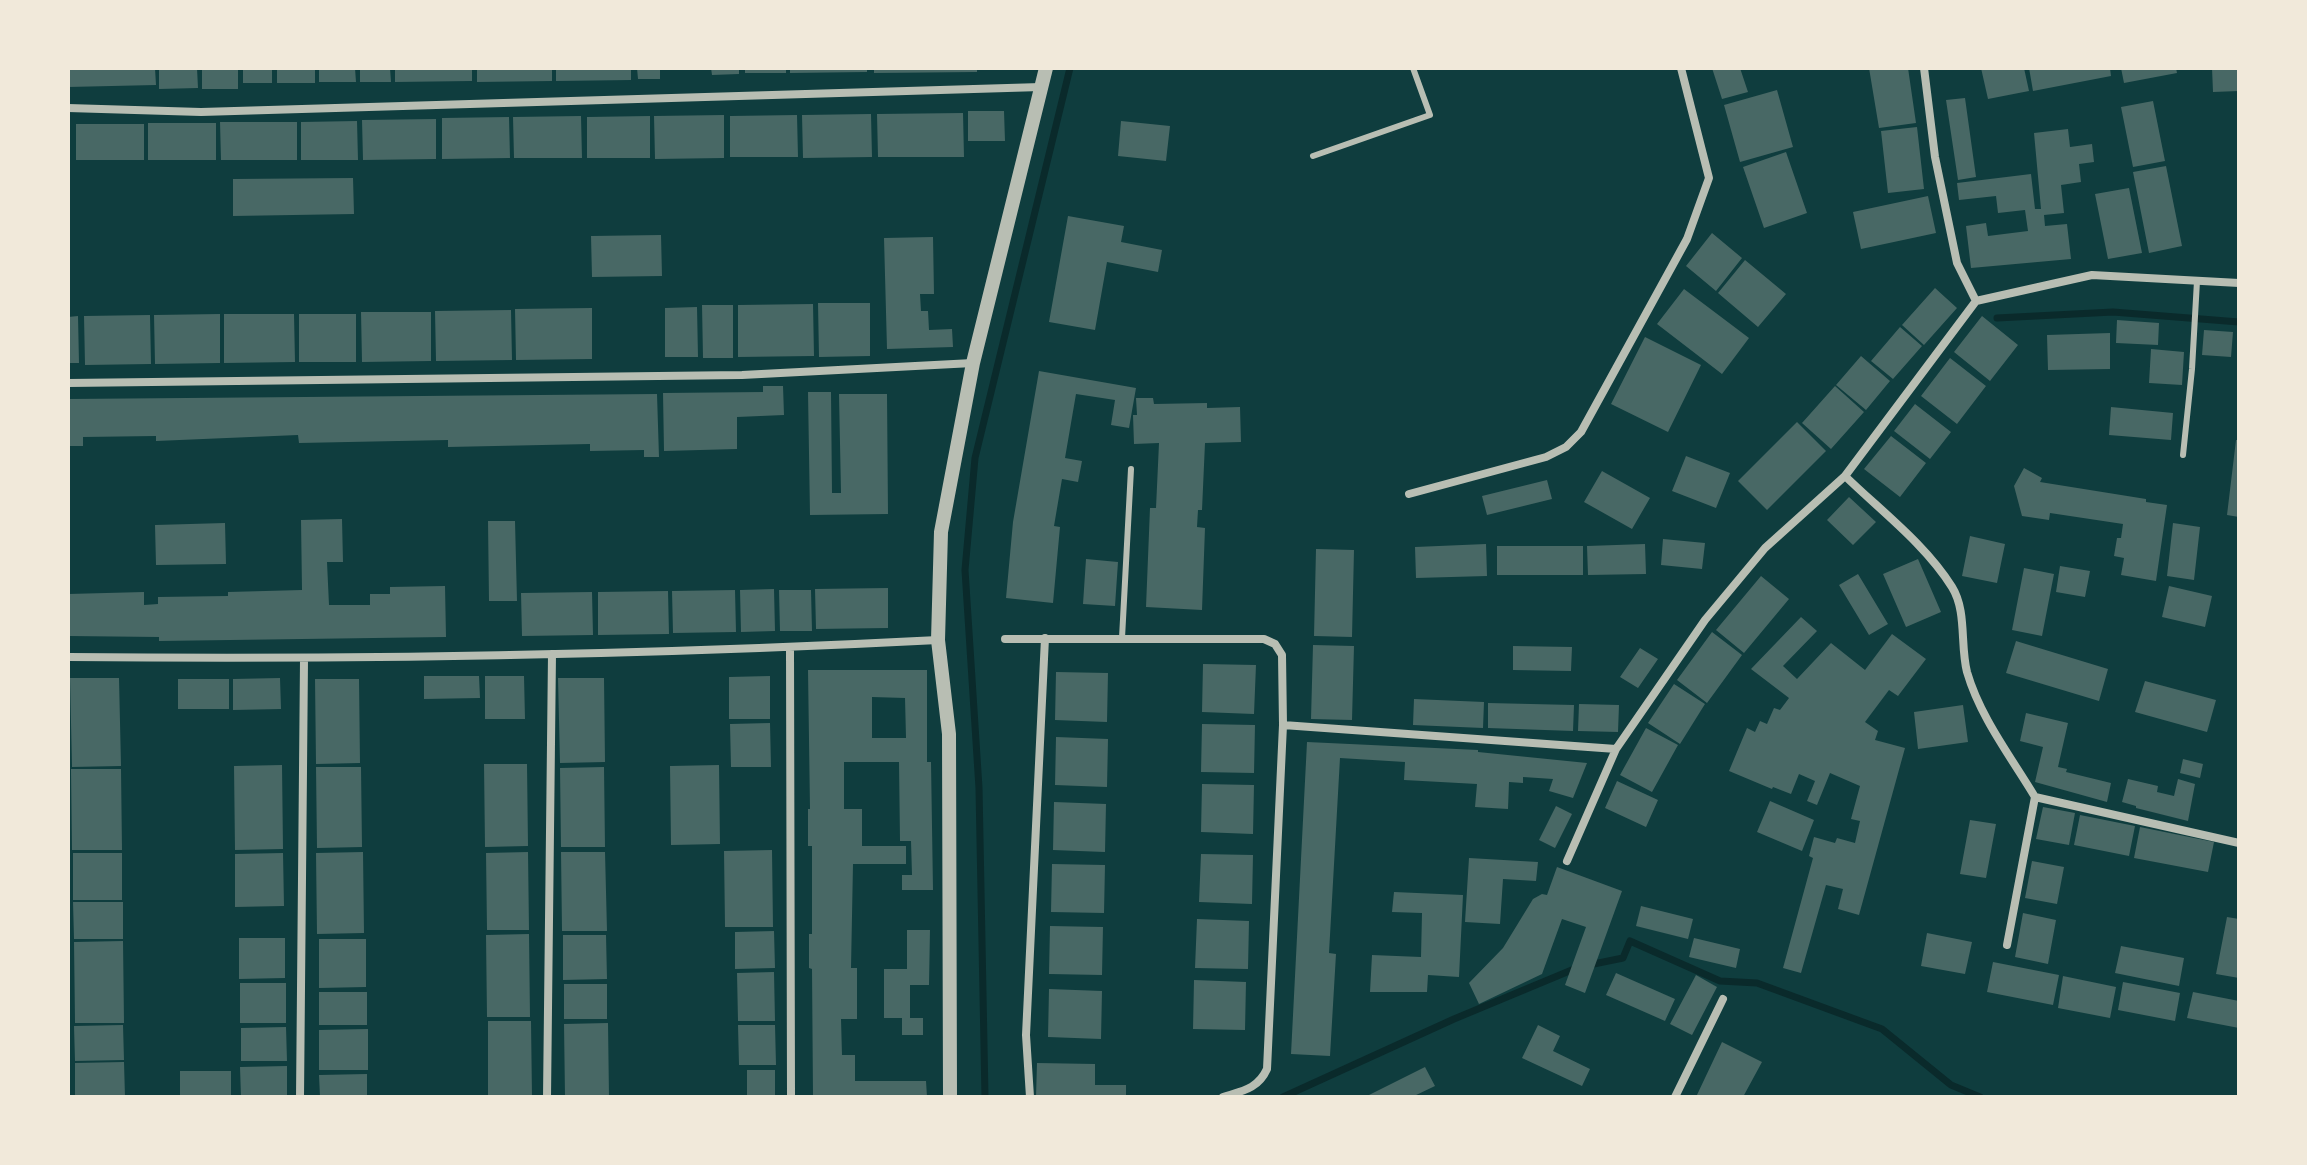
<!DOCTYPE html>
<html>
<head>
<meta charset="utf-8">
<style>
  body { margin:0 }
  #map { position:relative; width:2307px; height:1165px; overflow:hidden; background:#0f3d3e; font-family:"Source Serif 4",serif }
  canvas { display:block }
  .frame { position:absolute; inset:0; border:70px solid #f1e9da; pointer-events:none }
</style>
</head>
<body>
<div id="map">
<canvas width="2307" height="1165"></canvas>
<div class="frame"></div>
</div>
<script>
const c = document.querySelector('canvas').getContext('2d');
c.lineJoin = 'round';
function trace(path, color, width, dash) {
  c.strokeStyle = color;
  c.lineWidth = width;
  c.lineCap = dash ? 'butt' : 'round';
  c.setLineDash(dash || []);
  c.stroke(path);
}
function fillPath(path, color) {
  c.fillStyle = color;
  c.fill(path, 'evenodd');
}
const stream = new Path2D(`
  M1997,318L2113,312L2239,322
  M985,1097L979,788L965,570L975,458L1070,68
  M1283,1097L1454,1019L1579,967L1623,958L1630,941L1720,981L1757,983L1882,1029L1951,1085L1980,1097`);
const building = new Path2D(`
  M68,68H155L156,85L68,87Z
  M159,68H197L198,88L159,89Z
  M202,68H238V89H202Z
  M243,68H272V83H243Z
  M277,68H315V83H277Z
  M319,68H355L356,82H319Z
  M360,68H390L391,82H360Z
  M395,68H472V81L395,82Z
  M477,68H552V81L477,82Z
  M556,68H631V80L556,81Z
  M637,68H660V79H638Z
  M711,68H739V74L712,75Z
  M745,68H786V73H745Z
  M790,68H867V72L790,73Z
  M874,68H977V72L874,73Z
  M1712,68H1740L1748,92L1722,99Z
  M1869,68H1908L1916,123L1879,128Z
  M1981,68H2024L2029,91L1988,99Z
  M2029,68H2110L2111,76L2033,91Z
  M2121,68H2176L2177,73L2124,83Z
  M2212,68H2239V91L2213,92Z
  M1777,90L1793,147L1740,162L1724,105Z
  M1965,98L1976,177L1958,180L1946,100Z
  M2153,101L2165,161L2133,167L2121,107Z
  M968,111H1004L1005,141H968Z
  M963,113L964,157H878L877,114Z
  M871,114L872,157L803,158L802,115Z
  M724,115V158L655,159L654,116Z
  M797,115L798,157H730V116Z
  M581,116L582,158H514L513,117Z
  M650,116V158H587V117Z
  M509,117L510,158L442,159V118Z
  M436,119V159L363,160L362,120Z
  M357,121L358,160H301V122Z
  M1121,121L1170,126L1166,161L1118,156Z
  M220,122H297V160H221Z
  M148,123H216V160H148Z
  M76,124H144V160H76Z
  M1917,127L1924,189L1888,193L1881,131Z
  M2068,129L2070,147L2092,144L2094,162L2079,164L2081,182L2061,185L2064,213L2044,215L2045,226L2067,224L2071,259L1971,268L1966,226L1986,223L1988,236L2028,231L2025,210L1998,213L1996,196L1959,200L1957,183L2031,174L2035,209H2041L2034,133Z
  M1786,152L1807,213L1764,228L1743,167Z
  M2166,166L2182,246L2149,253L2133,172Z
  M353,178L354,214L233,216V179Z
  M2129,188L2142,253L2108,259L2095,194Z
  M1928,196L1936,233L1861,249L1853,212Z
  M1068,216L1124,226L1121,242L1162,250L1158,272L1107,262L1095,330L1049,322Z
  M1712,233L1742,258L1716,291L1686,266Z
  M661,235L662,276L592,277L591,236Z
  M933,237L934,294H920L921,311H928L929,330L952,329L953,347L887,349L884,238Z
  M1745,260L1786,294L1758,327L1718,293Z
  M1935,288L1957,308L1924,345L1902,325Z
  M1684,289L1749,338L1722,374L1657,324Z
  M818,303H870V356L819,357Z
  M813,304L814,356L738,357V305Z
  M702,305H733V358H703Z
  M697,307L698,357H665V308Z
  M592,308V359L516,360L515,309Z
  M511,310L512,360L436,361L435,311Z
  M361,312H431V361L362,362Z
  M220,314V363L155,364L154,315Z
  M224,314H294L295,362L224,363Z
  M299,314H356V362H299Z
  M150,315L151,364L85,365L84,316Z
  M78,316L79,363H68V317Z
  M1982,316L2018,345L1990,381L1954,352Z
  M2117,320L2159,323L2158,345L2116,343Z
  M1900,327L1922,346L1893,379L1871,361Z
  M2204,330L2233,332L2231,357L2202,355Z
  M2110,333V369L2048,370L2047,335Z
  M1645,337L1701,365L1668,432L1611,404Z
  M2151,349L2184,352L2182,385L2149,383Z
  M1861,356L1890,381L1866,410L1836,385Z
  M1950,358L1986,386L1957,424L1921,396Z
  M1039,371L1136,388L1129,428L1111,425L1115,400L1076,394L1065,458L1082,461L1078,482L1062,479L1054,526L1060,527L1053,603L1006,598L1013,522Z
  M763,386H783L784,415L737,417V449L664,451L663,393L763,392Z
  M1835,386L1864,412L1831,449L1802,423Z
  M808,392H831L832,493H841L839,394H887L888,514L810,515Z
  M657,394L659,457H644V450L590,451V444L448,447V440L299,443L298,435L156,441V436L83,437V446H68V399Z
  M1136,398H1153L1154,404L1207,403V408L1240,407L1241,442L1205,443L1202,510H1198L1197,527L1205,528L1202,610L1146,607L1150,508H1156L1159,443L1134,444L1133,415H1137Z
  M1915,404L1951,432L1930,459L1894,431Z
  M2111,407L2173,413L2171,440L2109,435Z
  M1797,422L1826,451L1767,510L1738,481Z
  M1891,436L1926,463L1900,497L1864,469Z
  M2236,440H2239V517L2227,515Z
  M1686,456L1730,473L1716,508L1672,491Z
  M2024,468L2042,478L2040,482L2146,499V502L2167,505L2156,581L2121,575L2124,558L2114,556L2117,538H2121L2123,524L2050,513L2049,520L2022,516L2014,486Z
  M1602,471L1650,498L1632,529L1584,502Z
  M1547,480L1552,499L1487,515L1482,496Z
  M1849,497L1876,522L1853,545L1827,520Z
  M342,519L343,562H327L329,605H370V594H390V587L445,586L446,637L159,641V637L68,636V594L144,592V605L158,604V597L228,596V592L302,590L301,520Z
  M488,521H515L517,601H489Z
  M225,523L226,564L156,565L155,525Z
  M2173,523L2200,527L2194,580L2167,576Z
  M1970,536L2005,544L1997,583L1962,576Z
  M1663,539L1705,543L1702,569L1661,565Z
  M1486,544L1487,576L1416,578L1415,547Z
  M1645,544L1646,574L1588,575L1587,546Z
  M1497,546H1583V575H1497Z
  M1316,549L1354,550L1352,637L1314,636Z
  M1086,559L1118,562L1115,606L1083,604Z
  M1918,559L1941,612L1906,627L1883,574Z
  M2060,566L2090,571L2085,597L2056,592Z
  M2024,568L2054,574L2042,636L2012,630Z
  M1858,574L1888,624L1869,635L1839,585Z
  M1761,576L1789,599L1744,653L1716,630Z
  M2169,586L2212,596L2205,627L2162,617Z
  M888,588V628L816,629L815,589Z
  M774,589L775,631L741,632L740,590Z
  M735,590L736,632L673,633L672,591Z
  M779,590H811L812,631H780Z
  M668,591L669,634L598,635V592Z
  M592,592L593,635L522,636L521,593Z
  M1801,617L1817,631L1783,666L1797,679L1831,643L1865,670L1892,634L1926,659L1898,696L1889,690L1865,722L1878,731L1875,740L1905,748L1859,915L1838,909L1843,889L1826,885L1801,973L1783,968L1813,858L1809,856L1814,837L1835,843L1837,838L1855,843L1860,821L1851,819L1860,786L1830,773L1817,805L1807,801L1815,781L1799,774L1791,794L1773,787L1772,789L1729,771L1747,728L1755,732L1760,721L1767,724L1774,708L1780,710L1789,698L1751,669Z
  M1712,632L1742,655L1707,703L1677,680Z
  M2016,641L2108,669L2099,701L2006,673Z
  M1313,645L1354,646L1352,720L1311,719Z
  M1513,646L1572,647L1571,671L1513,670Z
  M1640,648L1658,659L1638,688L1620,677Z
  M1203,664L1256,665L1254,714L1202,712Z
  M808,670H927V762H931L933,890H902V875H912L911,841H900L899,762H844V809H862V846H906V864H853L851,968H857V1019H841L842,1055H855V1081H926L927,1097H813L812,969L809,968V934H812V846H808V809H810ZM872,697L905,698L906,738H872Z
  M1056,672L1108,673L1107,722L1055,720Z
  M424,676H479L480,698L424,699Z
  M485,676H524L525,719H485Z
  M770,676V719H729V677Z
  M70,678H119L121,766L72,767Z
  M280,678L281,709L233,710V679Z
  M558,678H604L605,762L560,763Z
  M178,679H229V709H178Z
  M315,679H359L360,763L316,764Z
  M2145,681L2216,700L2207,732L2135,712Z
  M1674,684L1705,704L1680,744L1648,723Z
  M1414,699L1484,702L1483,728L1413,725Z
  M1488,703L1574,705L1573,731L1488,728Z
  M1579,704L1619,705L1618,732L1578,731Z
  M1963,705L1968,742L1918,749L1914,712Z
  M2026,713L2068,723L2058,767L2067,769L2066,772L2111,783L2107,802L2035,782L2043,747L2020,741Z
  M770,723L771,767H731L730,724Z
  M1202,724L1255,725L1254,773L1201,772Z
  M1646,728L1678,745L1652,792L1620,775Z
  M1056,737L1108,739L1107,787L1055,785Z
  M1307,742L1478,750V752L1587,763L1573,798L1549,791L1553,779L1523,777V783L1509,782L1508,809L1475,807L1477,784L1404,780L1405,762L1340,758L1329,953L1336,954L1330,1056L1291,1054Z
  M2183,759L2203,764L2200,778L2180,773Z
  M484,764H527L528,846L485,847Z
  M282,765L283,849L235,850L234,766Z
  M719,765L720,844L671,845L670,766Z
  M316,767H361L362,847L317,848Z
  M604,767L605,847H561L560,768Z
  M71,769H121L122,850H72Z
  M2128,779L2158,786L2157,792L2174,796L2178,779L2195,784L2188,821L2136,808V806L2122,802Z
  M1617,781L1658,800L1646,827L1605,808Z
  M1202,784L1254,785L1253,834L1201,832Z
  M1770,801L1814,820L1802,851L1757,832Z
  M1054,802L1106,804L1105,852L1053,850Z
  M1556,806L1572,814L1555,848L1539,840Z
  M2043,807L2075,813L2069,845L2036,839Z
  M2080,815L2135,826L2129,856L2074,845Z
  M1970,820L1996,824L1986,878L1960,874Z
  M2140,827L2214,842L2208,872L2134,858Z
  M772,850L773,927H725L724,851Z
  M363,852L364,933L317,934L316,853Z
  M528,852L529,930H487L486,853Z
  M561,852H605L607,931H562Z
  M73,853H122V900H73Z
  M283,853L284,906L235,907V854Z
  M1201,854L1253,855L1252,904L1199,902Z
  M1469,858L1538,862L1536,881L1503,879L1500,924L1465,922Z
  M2032,861L2064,867L2057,904L2025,898Z
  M1052,864L1105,865L1104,913L1051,912Z
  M1557,867L1622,891L1585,993L1565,985L1586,927L1562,919L1542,974L1479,1004L1469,983L1503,948L1533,899L1542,894L1547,895Z
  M1394,892L1463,895L1459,977L1428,975L1427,992H1370L1372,955L1421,957L1422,913L1392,912Z
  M73,902H123V939H74Z
  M1641,906L1693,919L1688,939L1636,926Z
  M2023,913L2056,920L2048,964L2015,957Z
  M2227,917L2239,919V978L2216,974Z
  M1197,919L1249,921L1248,969L1195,968Z
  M1050,926L1103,927L1102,975L1049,974Z
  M907,930H930L929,985H910V1018H923V1035H902V1018H884V969H907Z
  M774,931L775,968L735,969V932Z
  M1927,933L1972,942L1965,974L1921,966Z
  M529,934L530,1017H487L486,935Z
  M563,935H606L607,979L563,980Z
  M239,938H285V978L239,979Z
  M1694,938L1740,949L1736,968L1689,957Z
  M319,939H366V987L319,988Z
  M123,941L124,1023H75L74,942Z
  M2121,946L2184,958L2179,986L2115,973Z
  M1993,962L2059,975L2053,1005L1987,992Z
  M774,972L775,1021H738L737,973Z
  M1616,973L1675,999L1665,1021L1606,995Z
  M1696,975L1717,987L1692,1035L1670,1024Z
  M2063,976L2116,987L2110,1018L2058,1008Z
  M1194,980L1246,982L1245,1030L1193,1029Z
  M2123,982L2180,993L2175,1021L2118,1010Z
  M240,983H286V1023H240Z
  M564,984H607V1019H564Z
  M1049,989L1102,991L1101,1039L1048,1037Z
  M319,992H367V1025H319Z
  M2193,992L2239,1001V1028L2187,1018Z
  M488,1021H531L532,1097H488Z
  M608,1023L609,1097H565L564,1024Z
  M123,1025L124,1060L75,1061L74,1026Z
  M738,1025H775L776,1065H739Z
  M1538,1025L1560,1036L1553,1051L1590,1069L1582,1086L1522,1058Z
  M286,1027L287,1061H241V1028Z
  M368,1029V1070H319V1030Z
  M1722,1042L1762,1062L1743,1097H1696Z
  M124,1062L125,1097H75V1063Z
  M1037,1063L1095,1064V1085H1126V1097H1036Z
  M287,1066V1097H241L240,1067Z
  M1425,1067L1435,1086L1412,1097H1365Z
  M747,1070H775V1097H747Z
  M180,1071H231V1097H180Z
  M367,1074V1097H320L319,1075Z`);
const service = new Path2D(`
  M1313,156L1430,115L1413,68
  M2183,455L2192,369L2197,281
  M1122,638L1131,469`);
const minor = new Path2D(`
  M1924,68L1935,157L1957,263L1976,301
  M68,108L201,112L1041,87
  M68,383L742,375L973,363
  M1845,476C1881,511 1925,544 1952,587C1967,611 1960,645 1967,672C1980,717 2011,757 2035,797L2007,945
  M1409,494L1546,457L1566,447L1581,432L1687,239L1709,178L1681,68
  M1005,639H1264L1275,644L1282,655L1283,725L1267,1069C1258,1089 1242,1091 1223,1097
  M790,647L791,1097
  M68,657C358,660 648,655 938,640
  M1283,725L1616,749L1705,620L1765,548L1845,476L1976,301L2092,275L2239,283
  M2035,797L2239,843
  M1567,861L1616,749
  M300,1097L304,660
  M547,1097L552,654
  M1030,1097L1026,1035L1045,638
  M1675,1097L1723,999`);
const tertiary = new Path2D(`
  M950,1097L949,734L938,640L941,532L973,363L1046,68`);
trace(stream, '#0a2a2b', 7);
fillPath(building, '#486865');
trace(service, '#b8beb3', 6);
trace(minor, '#b8beb3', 8);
trace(tertiary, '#b8beb3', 14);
</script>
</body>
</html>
